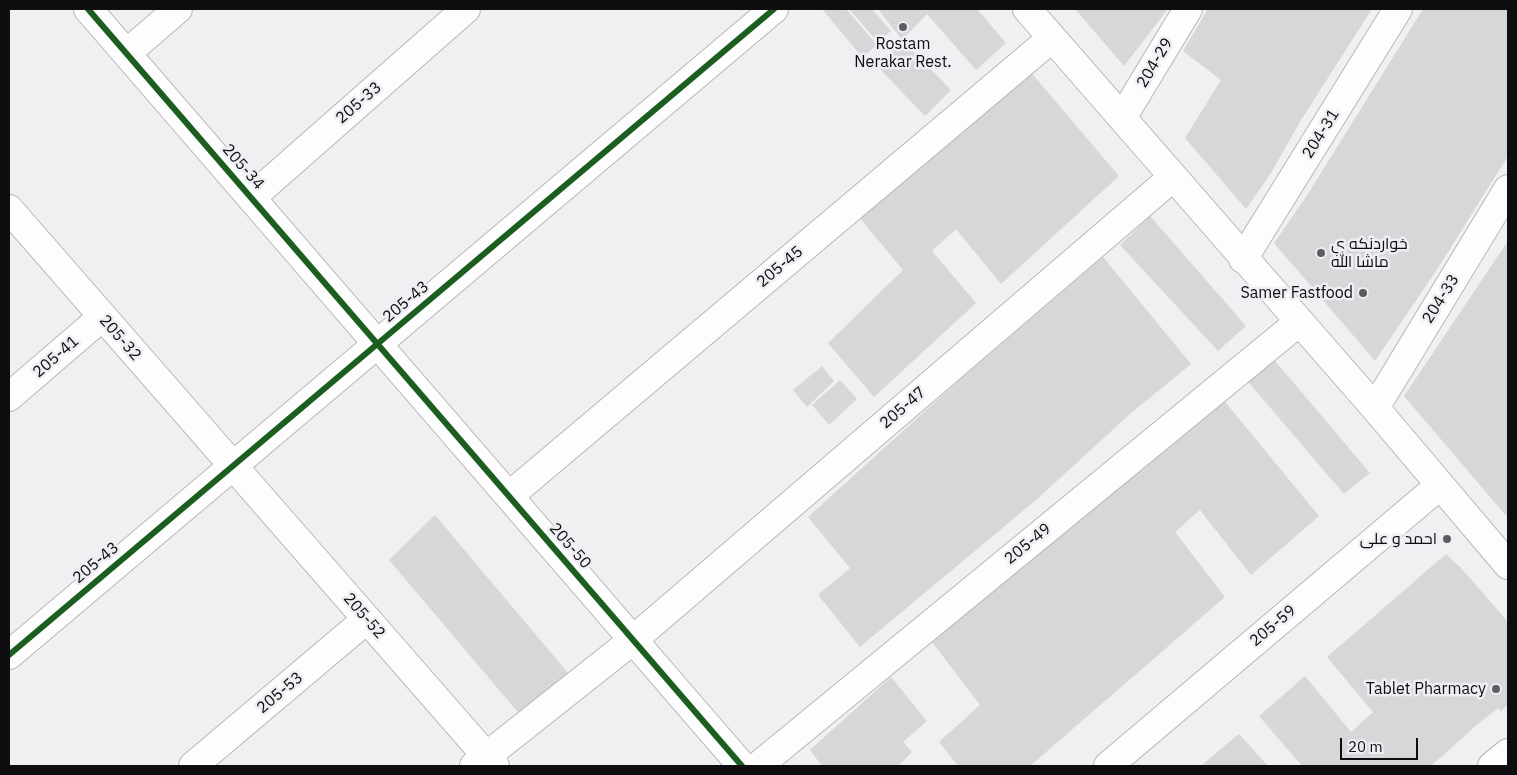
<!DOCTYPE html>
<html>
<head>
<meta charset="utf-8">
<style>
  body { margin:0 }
  #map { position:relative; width:1517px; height:775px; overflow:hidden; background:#f0eff2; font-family:"IBM Plex Sans",sans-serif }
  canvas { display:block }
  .frame { position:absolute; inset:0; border:10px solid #0e0d0f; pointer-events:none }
  .scale { position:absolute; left:1340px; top:738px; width:78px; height:22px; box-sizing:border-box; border:2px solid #0e0d0f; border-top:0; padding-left:6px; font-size:15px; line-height:18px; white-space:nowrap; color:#0e0d0f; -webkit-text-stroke:4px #efeef3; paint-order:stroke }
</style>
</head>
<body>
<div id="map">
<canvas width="1517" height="775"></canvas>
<div class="frame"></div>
<div class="scale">20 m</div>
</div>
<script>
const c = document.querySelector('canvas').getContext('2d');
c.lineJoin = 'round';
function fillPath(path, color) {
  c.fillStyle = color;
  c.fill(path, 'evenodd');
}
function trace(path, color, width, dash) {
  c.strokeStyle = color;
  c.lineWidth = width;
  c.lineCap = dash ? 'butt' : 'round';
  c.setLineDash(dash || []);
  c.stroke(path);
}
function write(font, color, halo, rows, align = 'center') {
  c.font = font + ' "IBM Plex Sans",Cairo,sans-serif';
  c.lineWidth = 5;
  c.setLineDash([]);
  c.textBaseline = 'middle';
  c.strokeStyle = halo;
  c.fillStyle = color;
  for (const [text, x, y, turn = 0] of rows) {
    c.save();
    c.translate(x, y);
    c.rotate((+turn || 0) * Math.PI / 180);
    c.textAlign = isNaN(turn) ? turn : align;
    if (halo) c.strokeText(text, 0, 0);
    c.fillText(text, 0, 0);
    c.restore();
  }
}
const building = new Path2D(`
  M822,9H846L877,45L862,57Z
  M849,9H872L891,31L878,42Z
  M878,9H977L1006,43L976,70L927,14L902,40Z
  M1075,9H1168L1124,66Z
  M1208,9H1372L1301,120L1271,173L1246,209L1185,138L1221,80L1183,51Z
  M1423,9H1508V156L1438,268L1375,361L1274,243L1306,197Z
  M902,40L951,90L925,116L877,66Z
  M1023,63L1119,176L1001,284L956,229L932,251L976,303L874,397L828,343L903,270L858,216Z
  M1150,216L1246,326L1218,351L1120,245Z
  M1508,241V518L1404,396Z
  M1103,257L1191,364L1130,414L1036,500L860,647L818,595L850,568L808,517L955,384Z
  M1270,355L1370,473L1344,494L1244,377Z
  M822,366L834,381L807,407L793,390Z
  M840,380L857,399L829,425L812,405Z
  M1221,397L1319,516L1251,575L1200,510L1175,532L1225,597L1030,766H958L939,742L980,705L932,642Z
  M435,515L568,673L522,717L389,560Z
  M1446,554L1463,570L1508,622V705L1501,711L1498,708L1478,724L1431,766H1302L1259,716L1305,676L1351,732L1373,712L1327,657Z
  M891,677L927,721L903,742L912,752L898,766H822L810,750Z
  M1239,734L1268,766H1201L1216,753Z`);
const minor = new Path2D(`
  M88,9L742,766
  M1027,9L1375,408L1508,565
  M127,53L178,9
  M1122,118L1188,9
  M251,198L466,9
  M9,209L495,766
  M1243,259L1398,9
  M9,397L102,317
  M1375,408L1508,189
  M509,496L1052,38
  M9,655L774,9
  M193,766L367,619
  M474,766L633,640L1173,177
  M758,766L1299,322
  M1108,766L1439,486
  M1492,766L1508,753`);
const cycleway = new Path2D(`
  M88,9L742,766
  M9,655L774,9`);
const markers = [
  [903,27,5,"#5d5c5e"],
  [1321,253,5,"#5d5c5e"],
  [1363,293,5,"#5d5c5e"],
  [1447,539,5,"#5d5c5e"],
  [1496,689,5,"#5d5c5e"]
];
const poiNames = [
  ["Rostam",903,44,"center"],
  ["Nerakar Rest.",903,62,"center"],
  ["خواردنكه ي",1331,244,"left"],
  ["ماشا الله",1331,262,"left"],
  ["Samer Fastfood",1353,293],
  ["احمد و علی",1437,539],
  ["Tablet Pharmacy",1486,689]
];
const streetNames = [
  ["204-29",1155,63,-59],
  ["205-33",359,103,-41],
  ["204-31",1321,134,-58],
  ["205-34",243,167,49],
  ["205-45",780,267,-40],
  ["204-33",1441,299,-58],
  ["205-43",406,302,-40],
  ["205-32",120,338,49],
  ["205-41",56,357,-41],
  ["205-47",903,408,-41],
  ["205-49",1028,544,-39],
  ["205-50",570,546,49],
  ["205-43",96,563,-40],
  ["205-52",364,616,49],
  ["205-59",1273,626,-40],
  ["205-53",280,693,-40]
];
fillPath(building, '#d7d6d8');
trace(minor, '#b7b6b9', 30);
trace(minor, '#fdfdfd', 28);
trace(cycleway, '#1b5e20', 6);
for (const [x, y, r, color] of markers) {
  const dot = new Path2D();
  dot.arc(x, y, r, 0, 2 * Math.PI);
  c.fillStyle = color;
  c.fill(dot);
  trace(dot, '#efeef3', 2);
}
write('16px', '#0e0d0f', '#efeef3', poiNames, 'right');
write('16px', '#0e0d0f', '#efeef3', streetNames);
</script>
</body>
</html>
